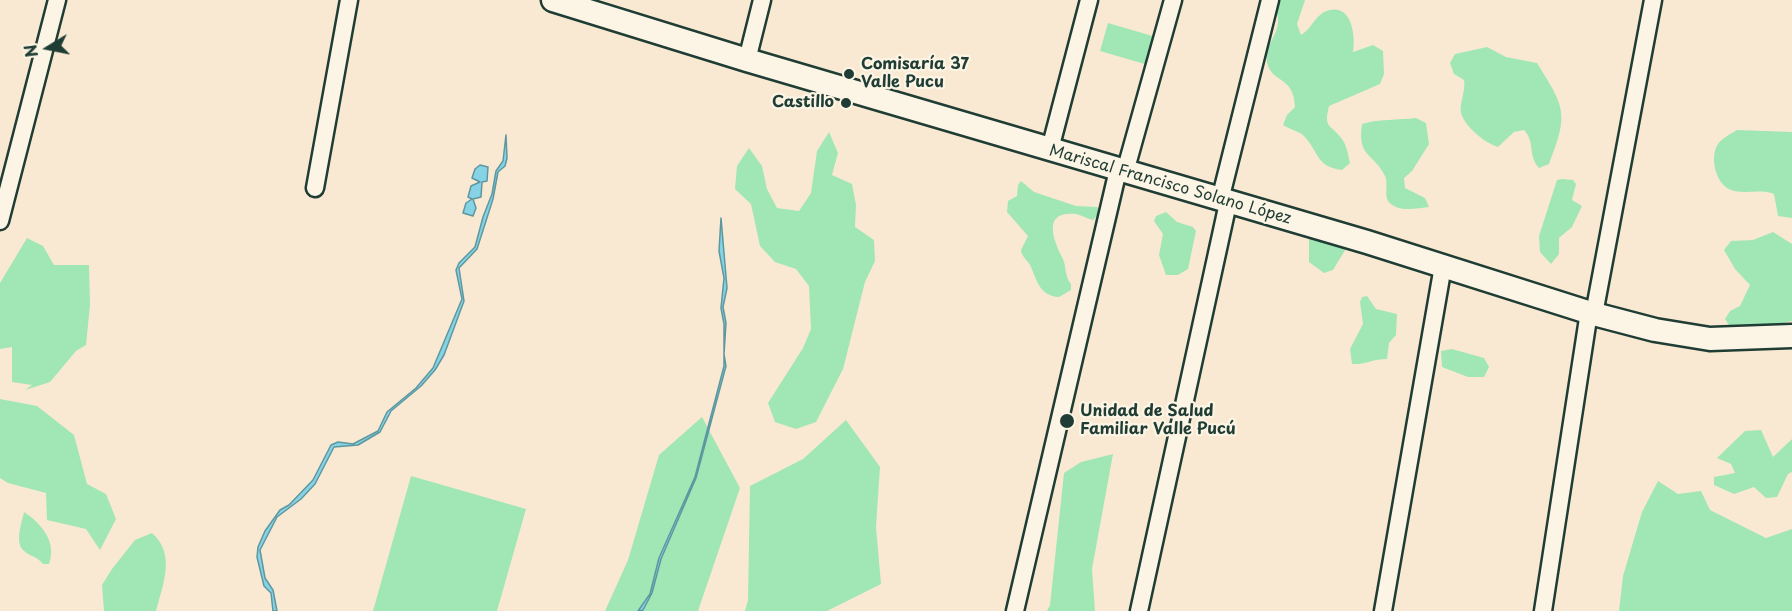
<!DOCTYPE html>
<html>
<head>
<meta charset="utf-8">
<style>
  body { margin:0 }
  #map { position:relative; width:1792px; height:611px; overflow:hidden; background:#fae9d2; font-family:"Playpen Sans",sans-serif }
  canvas { display:block }
  .north { position:absolute; left:18px; top:18px; width:60px; height:60px; -webkit-text-stroke:4px #fcf5e5; paint-order:stroke; rotate:260deg; font-size:16px; font-weight:700; line-height:24px; text-align:center; color:#1f3d34 }
  .north::after { content:''; display:block; margin:auto; width:21px; height:27px; background:#1f3d34; clip-path:polygon(50% 0,100% 100%,50% 72%,0 100%) }
</style>
</head>
<body>
<div id="map">
<canvas width="1792" height="611"></canvas>
<div class="north">N</div>
</div>
<script>
const c = document.querySelector('canvas').getContext('2d');
c.lineJoin = 'round';
function fillPath(path, color) {
  c.fillStyle = color;
  c.fill(path, 'evenodd');
}
function trace(path, color, width, dash) {
  c.strokeStyle = color;
  c.lineWidth = width;
  c.lineCap = dash ? 'butt' : 'round';
  c.setLineDash(dash || []);
  c.stroke(path);
}
function write(font, color, halo, rows, align = 'center') {
  c.font = font + ' "Playpen Sans",sans-serif';
  c.lineWidth = 4.5;
  c.setLineDash([]);
  c.textBaseline = 'middle';
  c.strokeStyle = halo;
  c.fillStyle = color;
  for (const [text, x, y, turn = 0] of rows) {
    c.save();
    c.translate(x, y);
    c.rotate((+turn || 0) * Math.PI / 180);
    c.textAlign = isNaN(turn) ? turn : align;
    if (halo) c.strokeText(text, 0, 0);
    c.fillText(text, 0, 0);
    c.restore();
  }
}
const green = new Path2D(`
  M1274,0H1305L1297,24L1301,35C1311,29 1314,18 1324,12C1351,0 1356,34 1353,52L1373,45L1383,51L1384,74L1380,84L1329,106C1323,129 1331,124 1342,139C1347,146 1348,155 1350,163L1342,170C1316,167 1319,152 1304,136C1299,131 1289,129 1283,125L1287,115L1295,107C1294,76 1273,84 1267,63C1264,50 1274,39 1277,28C1280,19 1276,9 1274,0Z
  M1108,23L1156,37L1148,65L1100,51Z
  M1487,47L1506,57L1537,63C1565,108 1569,113 1549,164L1539,168C1527,154 1536,143 1524,130L1514,132L1498,147C1485,143 1465,127 1461,113C1459,103 1466,91 1464,80L1454,74L1450,63L1455,54Z
  M1416,118L1426,123L1429,144L1412,171L1404,178L1405,188L1425,198L1429,207C1420,208 1404,211 1396,207C1379,200 1391,186 1384,174C1373,153 1357,157 1362,124C1376,119 1400,120 1416,118Z
  M1737,130L1792,132V218L1778,216L1774,194C1760,188 1745,195 1731,190C1716,185 1709,157 1718,144C1722,138 1731,134 1737,130Z
  M829,132L838,153L832,175L852,184L856,205L855,227L874,240L875,261L865,282L843,369L816,422L796,429L775,422L768,403L803,348L811,329L809,286L796,269L775,262L760,246L751,204L735,189L737,166L749,148L762,166L767,189L777,208L799,211L811,193L817,151Z
  M1562,179L1573,180L1576,184L1572,200L1582,206L1572,227L1559,238V254L1551,264L1540,252L1539,236L1557,180Z
  M1021,181L1034,192L1076,206L1097,207L1101,212L1093,220C1087,219 1082,215 1076,214C1042,210 1053,239 1062,257C1067,266 1064,276 1071,284V290L1059,297C1040,296 1037,281 1031,267C1028,260 1022,258 1021,250L1028,236L1007,212L1008,201L1017,196L1018,185Z
  M1166,212L1177,222L1193,227L1196,231L1188,269L1178,275H1166L1159,255L1163,234L1154,221L1156,216Z
  M1773,232L1792,244V321L1752,330L1731,328L1725,319L1730,311L1740,306L1750,285L1735,269L1724,250L1731,241L1753,240Z
  M1309,234L1347,247L1333,270L1324,273L1309,262Z
  M27,238L43,246L54,265H89L90,305L86,345L76,351L50,382L25,390L32,385L12,382V347L0,349V283Z
  M1367,296L1376,309L1397,314L1396,335L1389,343L1387,359C1373,359 1365,365 1352,364L1350,349L1363,324L1360,302L1362,297Z
  M1452,349L1484,358L1489,367L1484,377H1468L1442,367L1441,351Z
  M0,399L37,406L74,435L87,484L106,494L116,519L100,550L86,529L47,520L46,493L8,483L0,478Z
  M702,417L740,488L698,611H605L628,560L659,455Z
  M846,420L880,467L876,527L881,584L827,611H745L748,600L750,486L803,459Z
  M1761,430L1773,457L1792,439V472L1788,474L1777,497L1766,498L1754,487L1734,494L1714,485V477L1735,473L1731,464L1717,458L1745,431Z
  M1113,454L1092,569L1095,611H1047L1050,605L1064,473L1081,462Z
  M411,476L526,509L497,611H373Z
  M1658,481L1678,494L1701,491L1710,510L1766,538L1792,529V611H1619L1623,576L1642,512Z
  M24,512C42,524 57,542 49,564H43C37,556 31,557 24,551C14,543 22,522 24,512Z
  M152,533C176,554 163,584 156,611H104L102,585L112,569L135,540Z`);
const water = new Path2D(`
  M506,135L507,158L505,166L498,172L493,199L477,249L459,268L464,301L444,355L435,370L421,386L391,411L380,432L358,445L334,447L315,484L301,499L277,517L260,550L265,578L273,590L277,611H273L271,593L264,586L257,557L258,547L265,531L280,510L289,505L313,480L331,445L338,442L353,444L378,431L387,412L416,388L433,368L462,299L456,270L459,263L475,247L483,217L492,194L496,171L503,161Z
  M480,165L488,167L487,181L482,182L481,197L473,199L476,208L473,216L463,213L466,203L472,199L468,197L471,186L480,182L472,178L475,169Z
  M721,218L727,288L723,307L726,323L724,354L726,366L696,478L661,559L652,593L643,610L638,611L650,594L659,558L695,477L724,366V324L721,308L724,278L719,251Z`);
const minor = new Path2D(`
  M747,60L762,0
  M1050,149L1089,0
  M1125,172L1173,0
  M315,188L349,0
  M1220,200L1270,0
  M0,221L57,0
  M1594,314L1653,0
  M1015,611L1118,170
  M1139,611L1228,203
  M1383,611L1443,266
  M1543,611L1589,312`);
const secondary = new Path2D(`
  M553,0L747,60L1367,242L1594,314L1655,330L1710,339L1792,336`);
const markers = [
  [849,74,6,"#1f3d34"],
  [846,103,6,"#1f3d34"],
  [1067,421,8,"#1f3d34"]
];
const poiNames = [
  ["Comisaría 37",861,65],
  ["Valle Pucu",861,83],
  ["Castillo",834,103,"right"],
  ["Unidad de Salud",1080,412],
  ["Familiar Valle Pucú",1080,430]
];
const streetNames = [
  ["Mariscal Francisco Solano López",1170,185,16]
];
fillPath(green, '#a0e7b5');
fillPath(water, '#87d3e6');
trace(water, '#5d979f', 1.5);
trace(minor, '#1f3d34', 21);
trace(secondary, '#1f3d34', 27);
trace(minor, '#fcf5e5', 16);
trace(secondary, '#fcf5e5', 22);
for (const [x, y, r, color] of markers) {
  const dot = new Path2D();
  dot.arc(x, y, r, 0, 2 * Math.PI);
  c.fillStyle = color;
  c.fill(dot);
  trace(dot, '#fcf5e5', 2);
}
write('bold 16px', '#1f3d34', '#fcf5e5', poiNames, 'left');
write('16px', '#1f3d34', '#fcf5e5', streetNames);
</script>
</body>
</html>
